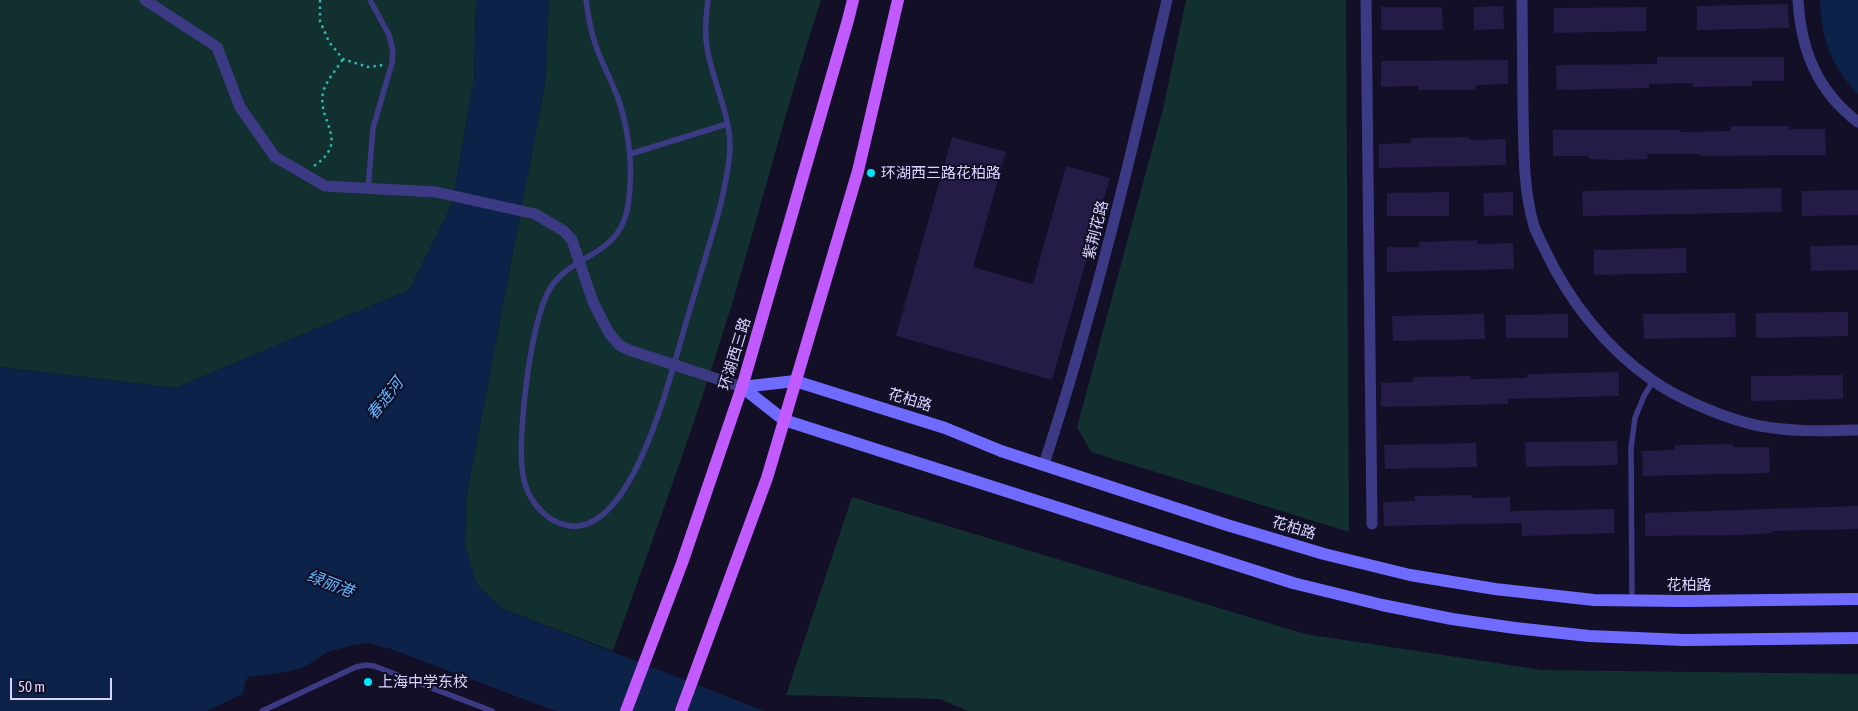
<!DOCTYPE html>
<html>
<head>
<meta charset="utf-8">
<style>
  body { margin:0 }
  #map { position:relative; width:1858px; height:711px; overflow:hidden; background:#130f26; font-family:"Asap Condensed",sans-serif }
  canvas { display:block }
  .scale { position:absolute; left:10px; top:678px; width:102px; height:22px; box-sizing:border-box; border:2px solid #d9d4ff; border-top:0; padding-left:6px; font-size:15px; line-height:18px; white-space:nowrap; color:#d9d4ff; -webkit-text-stroke:4px #130f26; paint-order:stroke }
</style>
</head>
<body>
<div id="map">
<canvas width="1858" height="711"></canvas>
<div class="scale">50 m</div>
</div>
<script>
const c = document.querySelector('canvas').getContext('2d');
c.lineJoin = 'round';
function fillPath(path, color) {
  c.fillStyle = color;
  c.fill(path, 'evenodd');
}
function trace(path, color, width, dash) {
  c.strokeStyle = color;
  c.lineWidth = width;
  c.lineCap = dash ? 'butt' : 'round';
  c.setLineDash(dash || []);
  c.stroke(path);
}
function write(font, color, halo, rows, align = 'center') {
  c.font = font + ' "Asap Condensed","Noto Sans SC",sans-serif';
  c.lineWidth = 4;
  c.setLineDash([]);
  c.textBaseline = 'middle';
  c.strokeStyle = halo;
  c.fillStyle = color;
  for (const [text, x, y, turn = 0] of rows) {
    c.save();
    c.translate(x, y);
    c.rotate((+turn || 0) * Math.PI / 180);
    c.textAlign = isNaN(turn) ? turn : align;
    if (halo) c.strokeText(text, 0, 0);
    c.fillText(text, 0, 0);
    c.restore();
  }
}
const green = new Path2D(`
  M0,0H476L474,80L452,204L409,290L175,388L0,367Z
  M549,0H821C788,101 762,203 732,304C696,421 654,536 613,651L503,609L477,585L465,546L466,498L545,84Z
  M1186,0H1346L1349,532L1091,452L1077,427L1163,109Z
  M852,497L1305,634L1542,670L1858,674V711H968L940,699L786,695Z`);
const water = new Path2D(`
  M476,0H549L545,84L466,498L465,546L477,585L503,609L764,711H555L391,649L368,643L353,645L327,652L305,667L287,672L248,677L245,683L243,694L207,711H0V367L175,388L409,290L452,204L474,80Z
  M1820,0H1858V94C1831,67 1821,38 1820,0Z`);
const building = new Path2D(`
  M1788,4L1789,28L1697,30V6Z
  M1503,6L1504,29L1474,30V7Z
  M1381,7H1442L1443,30H1381Z
  M1646,7V31L1554,33V8Z
  M1657,57H1784V81H1752V86L1693,87V83L1649,84V88L1557,90L1556,65L1657,64Z
  M1508,60V84L1476,85V90H1418V86L1381,87V61Z
  M1731,126H1789V129H1825L1826,155L1699,156V154H1647L1648,159L1620,160L1589,159V156H1553V130H1680V132L1731,131Z
  M952,137L1006,152L973,267L1033,284L1066,166L1110,178L1052,380L896,336Z
  M1469,137L1470,140L1506,139V165L1379,168V144L1411,143V138Z
  M1781,188L1782,212L1583,216L1582,191Z
  M1858,190V215L1802,216V191Z
  M1449,192V216H1387V193Z
  M1513,192V215L1484,216L1483,193Z
  M1477,240V244L1513,243L1514,269L1387,272V247H1419V242Z
  M1858,245V270L1811,271L1810,246Z
  M1686,248V273L1594,275V250Z
  M1848,312V336L1756,338V313Z
  M1735,313L1736,337L1644,339L1643,314Z
  M1484,314L1485,339L1393,341L1392,316Z
  M1568,314V338H1506V315Z
  M1619,372V396L1508,399V404L1381,407V383L1413,382V377L1471,376V379L1527,378V374Z
  M1843,375V399L1751,401V376Z
  M1617,441L1618,465L1526,467L1525,442Z
  M1476,443L1477,467L1385,469L1384,445Z
  M1733,444V447H1769L1770,473L1643,476L1642,451L1675,450V445Z
  M1473,495V498L1510,497V511L1614,509V533L1522,536V523L1384,526L1383,502L1415,501V496Z
  M1858,506V529L1773,531V533L1741,535L1645,536V513Z`);
const path = new Path2D(`
  M320,0V21L329,42L343,59L368,67L383,65
  M314,166C351,141 317,121 323,93C325,82 337,69 343,59`);
const lane = new Path2D(`
  M586,0C588,13 590,28 594,40C600,61 612,80 619,101C630,135 634,175 627,211C617,255 576,254 553,284C531,313 518,430 522,468C523,479 527,492 533,501C542,514 554,524 571,526C636,532 673,364 688,316C699,278 711,241 721,203C725,184 730,164 730,144C729,111 712,80 707,47C704,32 706,15 708,0
  M630,154L727,124
  M368,189L373,128L392,63L393,51L389,35L370,0
  M1632,600L1631,448L1635,418L1644,396L1653,381
  M262,711L356,667L366,665L374,666L492,711`);
const street = new Path2D(`
  M145,0L217,47L240,107L275,157L325,186L436,192L535,214L564,231L572,240L593,302L609,333L619,345L629,350L742,387
  M1366,0L1372,524
  M1522,0C1522,37 1523,73 1523,110C1524,149 1523,189 1534,226C1537,234 1541,242 1545,250C1569,301 1606,348 1652,380C1678,399 1729,420 1760,426C1792,432 1825,431 1858,430
  M1798,0C1801,50 1817,91 1858,122
  M1044,464C1094,312 1131,156 1167,0`);
const secondary = new Path2D(`
  M742,387L784,420L1293,583L1382,605L1452,619L1515,628L1589,636L1684,640L1858,638
  M742,387L795,381L945,428L1001,451L1227,525L1324,554L1410,575L1495,589L1594,600L1684,601L1858,599`);
const primary = new Path2D(`
  M626,711L682,563L742,387L848,20L853,0
  M681,711L767,478L858,171L898,0`);
const markers = [
  [871,173,5,"#00e5ff"],
  [368,682,5,"#00e5ff"]
];
const poiNames = [
  ["环湖西三路花柏路",881,173],
  ["上海中学东校",378,682]
];
const streetNames = [
  ["紫荆花路",1096,230,-76],
  ["环湖西三路",735,354,-73],
  ["花柏路",910,400,17],
  ["花柏路",1294,528,17],
  ["花柏路",1689,585]
];
const waterNames = [
  ["春涟河",385,399,-52],
  ["绿丽港",330,584,21]
];
fillPath(green, '#12302f');
fillPath(water, '#0c2248');
fillPath(building, '#241b47');
trace(path, '#2fb8b0', 2.5, [2.5, 4]);
trace(lane, '#3d3a85', 5.5);
trace(street, '#3d3a85', 11);
trace(secondary, '#6f6bff', 12);
trace(primary, '#c25bff', 12);
for (const [x, y, r, color] of markers) {
  const dot = new Path2D();
  dot.arc(x, y, r, 0, 2 * Math.PI);
  c.fillStyle = color;
  c.fill(dot);
  trace(dot, '#130f26', 2);
}
write('15px', '#d9d4ff', '#130f26', poiNames, 'left');
write('15px', '#d9d4ff', '#130f26', streetNames);
write('italic 16px', '#62b6ff', '#130f26', waterNames);
</script>
</body>
</html>
